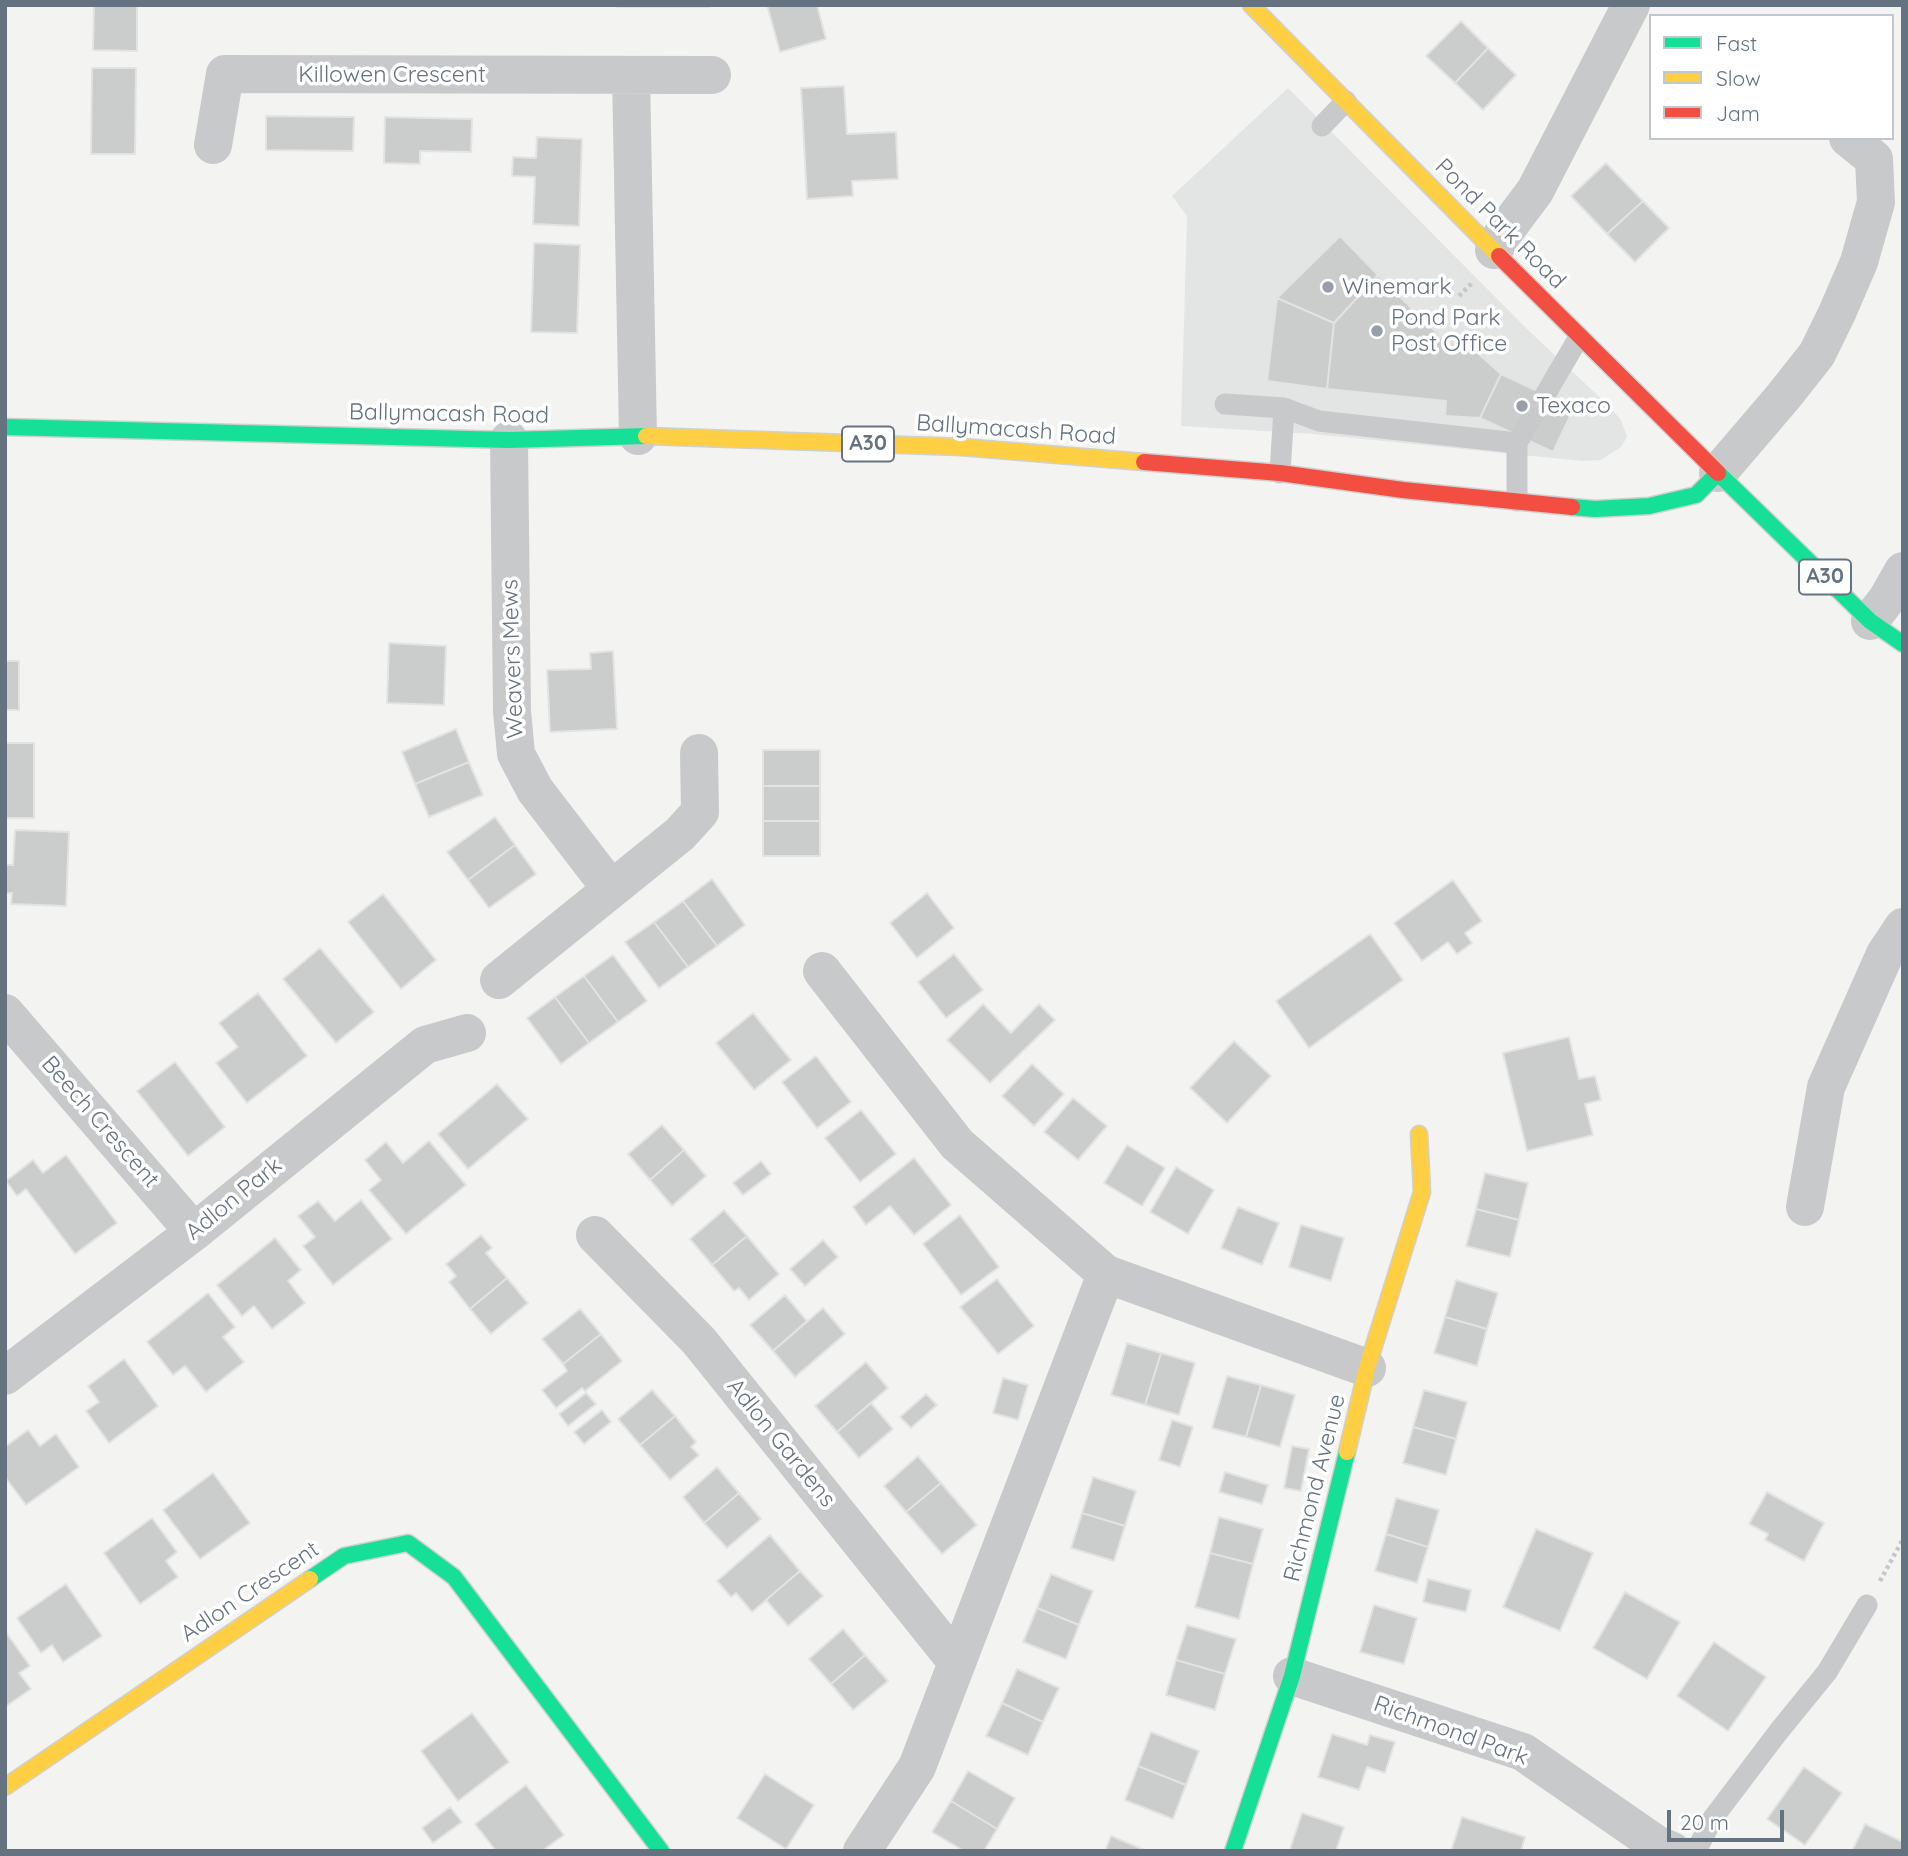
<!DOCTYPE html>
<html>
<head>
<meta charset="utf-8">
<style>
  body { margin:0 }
  #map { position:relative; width:1908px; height:1856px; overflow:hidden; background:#f3f4f2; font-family:Quicksand,sans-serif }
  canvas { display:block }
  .frame { position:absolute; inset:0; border:7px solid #657380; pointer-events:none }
  .legend { position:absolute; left:1649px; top:14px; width:245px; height:126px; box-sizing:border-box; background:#fff; border:2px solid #c1c7cc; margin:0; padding:9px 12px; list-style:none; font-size:21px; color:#657380 }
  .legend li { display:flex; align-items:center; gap:14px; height:35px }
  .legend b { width:35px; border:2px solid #c1c7cc }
  .scale { position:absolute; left:1667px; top:1810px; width:117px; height:32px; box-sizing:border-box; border:4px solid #657380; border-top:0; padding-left:9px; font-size:21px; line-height:24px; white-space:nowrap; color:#657380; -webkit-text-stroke:5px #fff; paint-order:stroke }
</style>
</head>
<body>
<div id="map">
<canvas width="1908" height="1856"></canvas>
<div class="frame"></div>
<ul class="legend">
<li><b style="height:9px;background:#16e098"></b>Fast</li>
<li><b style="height:9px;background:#ffcf43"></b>Slow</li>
<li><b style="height:9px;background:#f24e42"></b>Jam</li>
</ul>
<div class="scale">20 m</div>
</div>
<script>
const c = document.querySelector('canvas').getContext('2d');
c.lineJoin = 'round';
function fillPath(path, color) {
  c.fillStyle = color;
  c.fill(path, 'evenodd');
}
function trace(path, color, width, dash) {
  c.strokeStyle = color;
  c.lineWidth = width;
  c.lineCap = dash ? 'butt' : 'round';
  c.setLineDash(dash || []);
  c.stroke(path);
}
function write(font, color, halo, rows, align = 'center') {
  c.font = font + ' Quicksand,sans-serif';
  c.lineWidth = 7;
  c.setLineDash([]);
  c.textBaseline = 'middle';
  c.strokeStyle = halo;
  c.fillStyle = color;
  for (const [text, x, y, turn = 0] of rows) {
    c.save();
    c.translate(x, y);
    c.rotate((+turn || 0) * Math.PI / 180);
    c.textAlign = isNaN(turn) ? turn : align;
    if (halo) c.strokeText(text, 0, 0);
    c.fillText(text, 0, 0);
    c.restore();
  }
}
const built = new Path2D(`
  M1288,88L1527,329L1609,406L1621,420L1625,431L1627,437L1621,447L1601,460L1582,461L1313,434L1181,426L1187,216L1172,196Z`);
const building = new Path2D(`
  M94,5H137V51L93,50Z
  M617,5H710V7H617Z
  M767,5H817L826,39L780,52Z
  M1461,21L1488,48L1455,83L1426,56Z
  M1488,48L1516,75L1483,110L1455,83Z
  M92,68H136L135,154H91Z
  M844,86L847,134L896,132L898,179L852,181L853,196L807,199L801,88Z
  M266,116L354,117L353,151L266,150Z
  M385,117L472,119L471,152L420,151V164L384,163Z
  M537,137L582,139L579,226L533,224L535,177L512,176L513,157L536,158Z
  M1606,163L1643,201L1607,234L1571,196Z
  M1643,201L1669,228L1635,262L1607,234Z
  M1340,236L1378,275L1334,323L1277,298Z
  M534,243L580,245L577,333L531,332Z
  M1378,275L1450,346L1461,338L1501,374L1480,418L1445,416L1446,401L1327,389L1334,323Z
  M1277,298L1334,323L1327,389L1267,381Z
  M1501,374L1574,408L1553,452L1480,418Z
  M389,643L446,646L444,705L387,703Z
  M613,651L617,729L550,732L547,670L591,669L590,653Z
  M5,661H19V710H5Z
  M456,729L469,762L415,784L402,752Z
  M5,743H34V818H5Z
  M763,750H820V786H763Z
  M469,762L483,795L429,817L415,784Z
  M763,786H820V821H763Z
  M495,817L515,845L468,880L447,852Z
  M763,821H820V856H763Z
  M15,830L69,832L66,906L11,904L12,893H5V865H13Z
  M515,845L536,874L489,908L468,880Z
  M712,879L745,925L717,946L683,901Z
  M1453,880L1482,921L1465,933L1472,943L1457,954L1448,942L1422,961L1394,923Z
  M927,893L954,928L917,958L890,923Z
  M383,894L436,960L401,989L348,922Z
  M683,901L717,946L688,967L654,922Z
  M654,922L688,967L659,988L625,942Z
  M1370,934L1403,980L1309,1048L1276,1001Z
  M320,948L374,1012L336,1043L283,979Z
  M954,954L983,990L946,1018L918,982Z
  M613,955L647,1001L618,1022L584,976Z
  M584,976L618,1022L589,1043L555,997Z
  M258,993L307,1056L247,1103L216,1063L238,1047L219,1023Z
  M555,997L589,1043L561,1064L527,1018Z
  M983,1004L1011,1033L1039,1004L1055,1020L990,1083L947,1040Z
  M753,1013L791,1060L754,1090L716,1043Z
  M1569,1037L1579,1079L1595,1076L1601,1100L1585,1104L1593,1135L1527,1151L1503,1053Z
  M1234,1041L1271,1076L1227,1123L1190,1088Z
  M816,1056L851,1102L817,1128L782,1082Z
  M175,1062L225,1127L188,1156L137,1091Z
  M1032,1064L1064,1094L1034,1126L1002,1096Z
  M497,1084L528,1119L468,1169L438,1134Z
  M1073,1098L1107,1126L1078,1160L1044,1132Z
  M861,1110L896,1154L860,1182L825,1138Z
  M662,1125L684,1150L650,1180L628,1154Z
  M429,1141L466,1185L406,1234L369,1190L381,1180L365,1160L386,1142L403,1163Z
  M1127,1145L1165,1168L1142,1206L1104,1183Z
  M684,1150L706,1176L672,1206L650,1180Z
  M66,1155L117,1223L75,1254L26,1189L17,1196L6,1181L33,1160L43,1173Z
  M914,1158L951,1205L914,1235L890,1206L866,1225L853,1207Z
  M761,1161L771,1174L743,1195L733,1183Z
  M1176,1167L1214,1190L1188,1234L1150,1212Z
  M1485,1173L1528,1183L1519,1220L1476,1209Z
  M361,1200L392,1239L333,1285L303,1246L315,1237L298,1216L318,1201L335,1221Z
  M1238,1207L1279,1223L1262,1265L1221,1248Z
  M1476,1209L1519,1220L1510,1257L1466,1246Z
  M724,1210L747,1236L712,1265L690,1239Z
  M960,1215L999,1267L961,1295L923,1244Z
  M1301,1225L1344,1238L1331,1281L1289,1267Z
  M481,1235L492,1248L486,1253L507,1278L470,1309L449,1282L456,1276L446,1264Z
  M747,1236L779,1274L749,1300L739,1288L734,1291L712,1265Z
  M275,1238L301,1270L288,1281L305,1303L272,1329L254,1306L242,1316L217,1285Z
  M823,1240L838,1257L805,1286L790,1269Z
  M507,1278L528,1303L491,1334L470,1309Z
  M997,1279L1034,1326L998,1354L960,1307Z
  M1456,1280L1498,1293L1487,1329L1445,1317Z
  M208,1293L235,1327L223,1337L244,1362L206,1392L185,1366L173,1375L147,1342Z
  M785,1295L807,1321L773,1351L750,1325Z
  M823,1308L845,1334L795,1377L773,1351Z
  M580,1309L601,1334L563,1364L542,1339Z
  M1445,1317L1487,1329L1477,1366L1434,1353Z
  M601,1334L622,1361L585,1391L582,1388L556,1408L542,1390L567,1371L563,1364Z
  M1127,1343L1161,1353L1145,1405L1111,1395Z
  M1161,1353L1195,1363L1179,1415L1145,1405Z
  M124,1359L158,1406L109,1443L86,1411L99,1402L88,1386Z
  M866,1362L888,1388L837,1432L815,1406Z
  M1227,1376L1261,1385L1246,1437L1212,1428Z
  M1003,1378L1028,1385L1018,1420L993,1413Z
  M1261,1385L1295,1395L1280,1447L1246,1437Z
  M652,1390L675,1416L640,1445L618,1419Z
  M1424,1390L1467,1402L1456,1439L1413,1427Z
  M586,1393L596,1404L568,1426L559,1414Z
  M926,1394L937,1405L911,1428L900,1417Z
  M871,1403L893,1429L859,1458L837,1432Z
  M602,1410L611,1422L584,1444L574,1432Z
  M675,1416L696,1442L691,1447L699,1455L670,1480L640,1445Z
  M1172,1420L1193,1427L1180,1467L1159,1460Z
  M1413,1427L1456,1439L1446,1475L1403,1463Z
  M28,1430L40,1446L56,1434L79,1467L26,1505L5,1477V1447Z
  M1292,1446L1309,1449L1301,1491L1284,1488Z
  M918,1456L941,1483L906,1512L884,1486Z
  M717,1467L739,1493L704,1523L683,1497Z
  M1225,1472L1268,1485L1262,1504L1219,1492Z
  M213,1473L250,1523L200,1559L163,1510Z
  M1093,1477L1136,1491L1125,1526L1082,1513Z
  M941,1483L977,1525L942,1554L906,1512Z
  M1767,1492L1824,1523L1804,1561L1765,1540L1768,1534L1749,1524Z
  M739,1493L761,1519L727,1548L704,1523Z
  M1396,1498L1439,1510L1428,1547L1386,1534Z
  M1082,1513L1125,1526L1114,1561L1071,1548Z
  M1219,1517L1263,1529L1253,1564L1210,1553Z
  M152,1518L177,1552L166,1561L178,1577L140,1604L104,1553Z
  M1536,1529L1593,1553L1560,1631L1503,1607Z
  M1386,1534L1428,1547L1417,1583L1375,1571Z
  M770,1535L800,1571L752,1612L736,1593L731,1597L717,1581Z
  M1210,1553L1253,1564L1239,1619L1195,1607Z
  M800,1571L823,1596L788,1626L766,1600Z
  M1051,1574L1093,1591L1079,1625L1037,1608Z
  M1428,1579L1471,1590L1466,1612L1423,1602Z
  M66,1584L102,1636L63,1662L52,1645L41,1653L17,1618Z
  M1625,1592L1680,1622L1647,1679L1593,1648Z
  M1374,1605L1417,1618L1404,1664L1360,1652Z
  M1037,1608L1079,1625L1066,1659L1023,1642Z
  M1187,1625L1236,1639L1225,1674L1176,1660Z
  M843,1629L865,1655L831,1684L809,1659Z
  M5,1631L30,1666L19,1673L31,1689L5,1707Z
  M1714,1642L1766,1677L1728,1731L1677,1696Z
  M865,1655L888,1681L853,1710L831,1684Z
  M1176,1660L1225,1674L1215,1710L1166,1695Z
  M1017,1669L1059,1688L1043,1722L1002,1703Z
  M1002,1703L1043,1722L1028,1755L986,1736Z
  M472,1713L509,1762L458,1801L421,1751Z
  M1151,1732L1199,1751L1186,1785L1138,1766Z
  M1332,1734L1367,1745L1370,1735L1395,1742L1385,1773L1367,1767L1359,1790L1318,1777Z
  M1138,1766L1186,1785L1173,1819L1125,1800Z
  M1804,1767L1842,1793L1805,1845L1767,1819Z
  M968,1771L1015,1798L997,1829L951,1801Z
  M765,1774L814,1805L786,1849L737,1818Z
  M526,1785L564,1835L542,1851H496L475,1824Z
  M951,1801L997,1829L984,1851H964L932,1832Z
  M450,1807L462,1822L433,1843L422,1828Z
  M1302,1813L1344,1827L1336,1851H1295L1290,1849Z
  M1462,1817L1525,1837L1521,1851H1451Z
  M1865,1824L1903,1842V1851H1852Z
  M1111,1836L1147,1851H1105Z`);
const path = new Path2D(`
  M1459,296L1472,283
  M1880,1581L1903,1539`);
const lane = new Path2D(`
  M1322,126L1346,101
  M1225,404L1284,408L1280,473
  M1284,408L1319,421L1517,443
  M1517,501V443L1579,337
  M1696,1851L1713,1818L1779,1731L1827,1672L1867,1605`);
const street = new Path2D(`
  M631,75L638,436
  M213,145L225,74L712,75
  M1494,250L1502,235L1535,191L1631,5
  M509,440L512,711L516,754L535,790L611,889
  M1718,473L1783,397L1817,354L1837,313L1859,262L1876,202L1874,159L1848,138
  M1870,621L1887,599L1903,571
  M822,971L957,1144L1106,1274L1367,1368
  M499,980L680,834L700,812L699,753
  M5,1013L194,1232
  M1805,1207L1826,1087L1885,954L1903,927
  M595,1235L699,1341L956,1661
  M5,1376L194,1232L425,1045L467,1033
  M1292,1676L1523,1752L1656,1844L1672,1851
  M862,1851L917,1767L1106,1274`);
const fast = new Path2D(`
  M5,427L509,440L646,436
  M1572,507L1595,509L1649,506L1696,495L1718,473L1870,621L1903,644
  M310,1579L344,1556L408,1543L454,1577L661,1851
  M1233,1851L1292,1676L1347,1452`);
const slow = new Path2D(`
  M1251,5L1499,256
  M646,436L961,447L1144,462
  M1347,1452L1367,1368L1422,1192L1419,1134
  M5,1787L310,1579`);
const jam = new Path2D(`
  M1499,256L1718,473
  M1144,462L1280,473L1403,490L1572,507`);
const markers = [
  [1328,287,7,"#97a0a8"],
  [1377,331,7,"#97a0a8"],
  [1522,406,7,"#97a0a8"]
];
const shields = [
  [868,444,52],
  [1825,577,52]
];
const shieldNames = [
  ["A30",868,444],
  ["A30",1825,577]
];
const streetNames = [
  ["Killowen Crescent",392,75],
  ["Pond Park Road",1500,224,45],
  ["Ballymacash Road",449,414,1],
  ["Ballymacash Road",1016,430,4],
  ["Weavers Mews",513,659,-92],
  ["Beech Crescent",100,1122,49],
  ["Adlon Park",234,1199,-39],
  ["Adlon Gardens",781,1443,51],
  ["Richmond Avenue",1315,1488,-76],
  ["Adlon Crescent",250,1592,-34],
  ["Richmond Park",1451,1731,20]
];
const poiNames = [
  ["Winemark",1342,287],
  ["Pond Park",1391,318],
  ["Post Office",1391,344],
  ["Texaco",1536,406]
];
fillPath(built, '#e3e5e5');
fillPath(building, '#cbcdcd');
trace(building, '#e2e3e2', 2);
trace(fast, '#cfd0d0', 19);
trace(slow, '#cfd0d0', 19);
trace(jam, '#cfd0d0', 19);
trace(path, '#c6c7c8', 4.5, [3.5, 3.5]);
trace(lane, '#c8c9ca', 21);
trace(street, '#c8c9ca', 38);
trace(fast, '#16e098', 16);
trace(slow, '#ffcf43', 16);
trace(jam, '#f24e42', 16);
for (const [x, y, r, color] of markers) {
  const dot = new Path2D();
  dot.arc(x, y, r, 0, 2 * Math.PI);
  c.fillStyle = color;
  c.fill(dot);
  trace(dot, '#fff', 2.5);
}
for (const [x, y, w] of shields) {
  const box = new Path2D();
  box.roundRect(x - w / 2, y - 17.5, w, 35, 5);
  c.fillStyle = '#fff';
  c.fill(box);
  trace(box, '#657380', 2);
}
write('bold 21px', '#657380', null, shieldNames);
write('23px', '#657380', '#fff', streetNames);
write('23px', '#657380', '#fff', poiNames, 'left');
</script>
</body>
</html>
